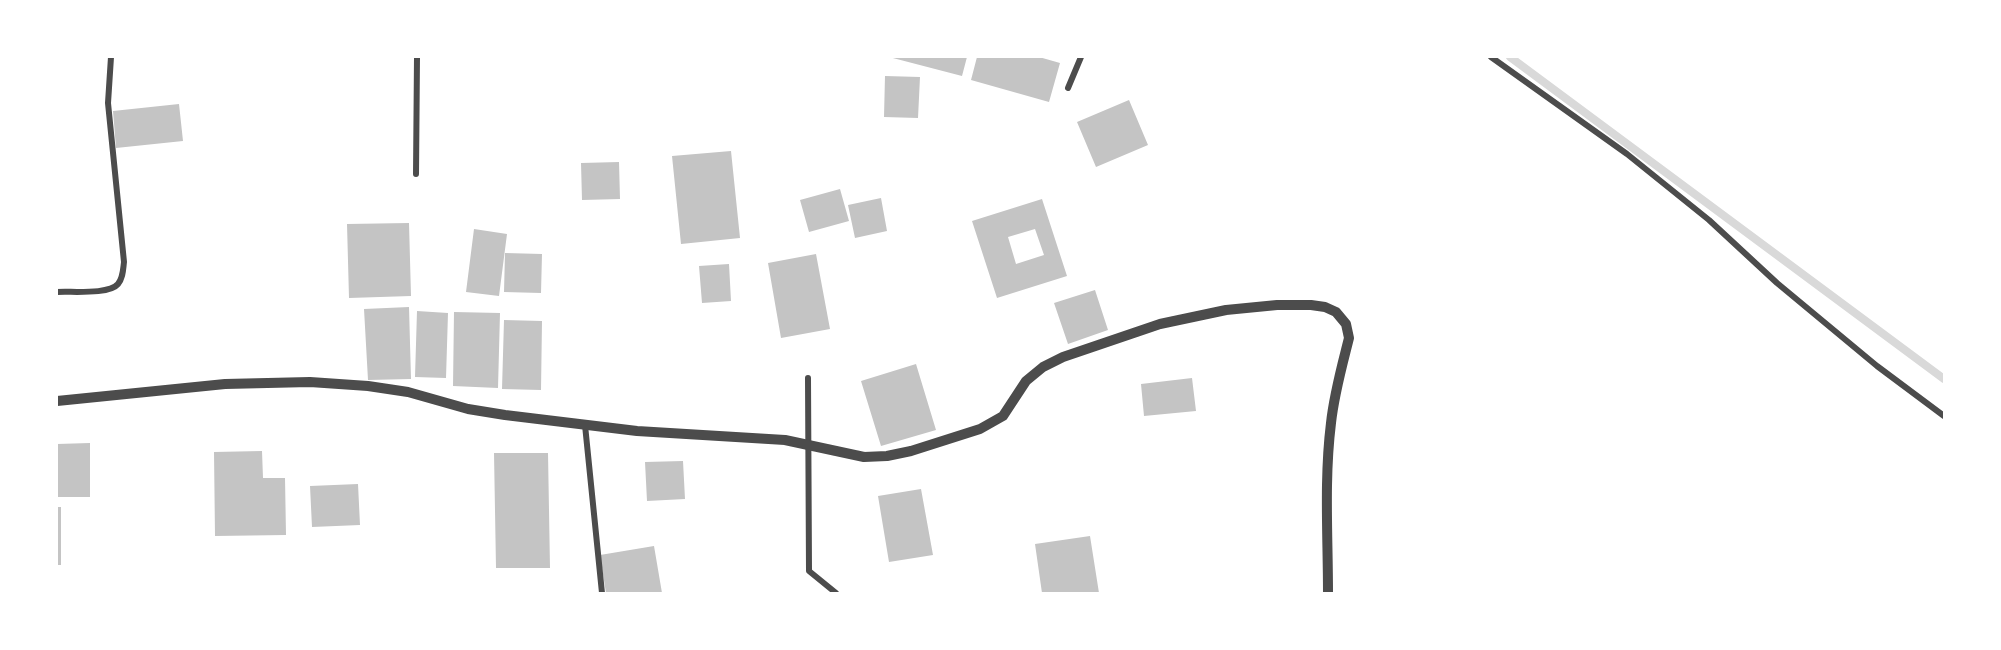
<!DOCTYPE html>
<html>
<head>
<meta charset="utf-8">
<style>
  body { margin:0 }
  #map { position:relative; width:2001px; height:650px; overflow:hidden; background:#fff; font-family:"Golos Text",sans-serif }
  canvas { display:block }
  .frame { position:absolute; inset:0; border:58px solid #fff; pointer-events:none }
</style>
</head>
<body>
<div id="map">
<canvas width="2001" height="650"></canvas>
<div class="frame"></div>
</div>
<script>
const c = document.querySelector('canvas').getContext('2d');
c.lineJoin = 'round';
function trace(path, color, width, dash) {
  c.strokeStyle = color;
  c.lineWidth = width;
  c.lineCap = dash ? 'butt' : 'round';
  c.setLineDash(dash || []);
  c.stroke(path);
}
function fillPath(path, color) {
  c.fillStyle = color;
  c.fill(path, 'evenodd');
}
const stream = new Path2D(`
  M1510,57L1944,379`);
const building = new Path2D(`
  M889,57H967L962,76Z
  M977,57H1039L1060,63L1049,102L971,80Z
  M885,76L920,77L918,118L884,117Z
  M1129,100L1148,145L1096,167L1077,122Z
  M179,104L183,141L116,148L113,111Z
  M731,151L740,238L681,244L672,156Z
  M619,162L620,199L582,200L581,163Z
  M840,189L849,221L809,232L800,200Z
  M881,198L887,231L855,238L848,205Z
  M1042,199L1067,276L997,298L972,221ZM1035,229L1044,255L1016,264L1008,237Z
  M409,223L411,296L349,298L347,224Z
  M474,229L507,234L499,296L466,292Z
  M505,253L542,254L541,293L504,292Z
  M816,254L830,329L781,338L768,263Z
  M729,264L731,301L702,303L699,266Z
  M1095,290L1108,330L1068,344L1054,303Z
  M409,307L411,379L368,380L364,309Z
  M417,311L448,313L446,378L415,377Z
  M454,312L500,313L498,388L453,386Z
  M504,320L542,321L541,390L502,389Z
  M916,364L936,430L881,446L861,381Z
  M1192,378L1196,411L1144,416L1141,384Z
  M90,443V497H57V444Z
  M262,451L263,478H285L286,535L215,536L214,452Z
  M494,453H548L550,568H496Z
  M683,461L685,499L647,501L645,462Z
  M358,484L360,525L312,527L310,486Z
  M921,489L933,555L889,562L878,496Z
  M57,507H61V565H57Z
  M1090,536L1099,593H1042L1035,544Z
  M654,546L662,593H606L600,555Z`);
const minor = new Path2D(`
  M1491,57L1627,154L1709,220L1777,283L1877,366L1944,416
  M1068,88L1081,57
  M416,174L417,57
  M57,292C71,291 109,295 118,284C123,278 123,270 124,262L108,103L111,57
  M808,378L809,571L836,593
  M585,425L602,593`);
const tertiary = new Path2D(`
  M57,401L225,384L310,382L368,386L408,392L468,409L505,415L637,431L785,440L864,457L887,456L911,451L980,429L1003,416L1026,381L1043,367L1063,357L1160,324L1226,310L1277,305H1311L1325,307L1336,312L1346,324L1349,338C1342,366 1334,394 1331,423C1324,480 1328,536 1328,593`);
trace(stream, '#d9d9d9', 8);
fillPath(building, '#c4c4c4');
trace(minor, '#4c4c4c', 6);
trace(tertiary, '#4c4c4c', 10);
</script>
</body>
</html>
